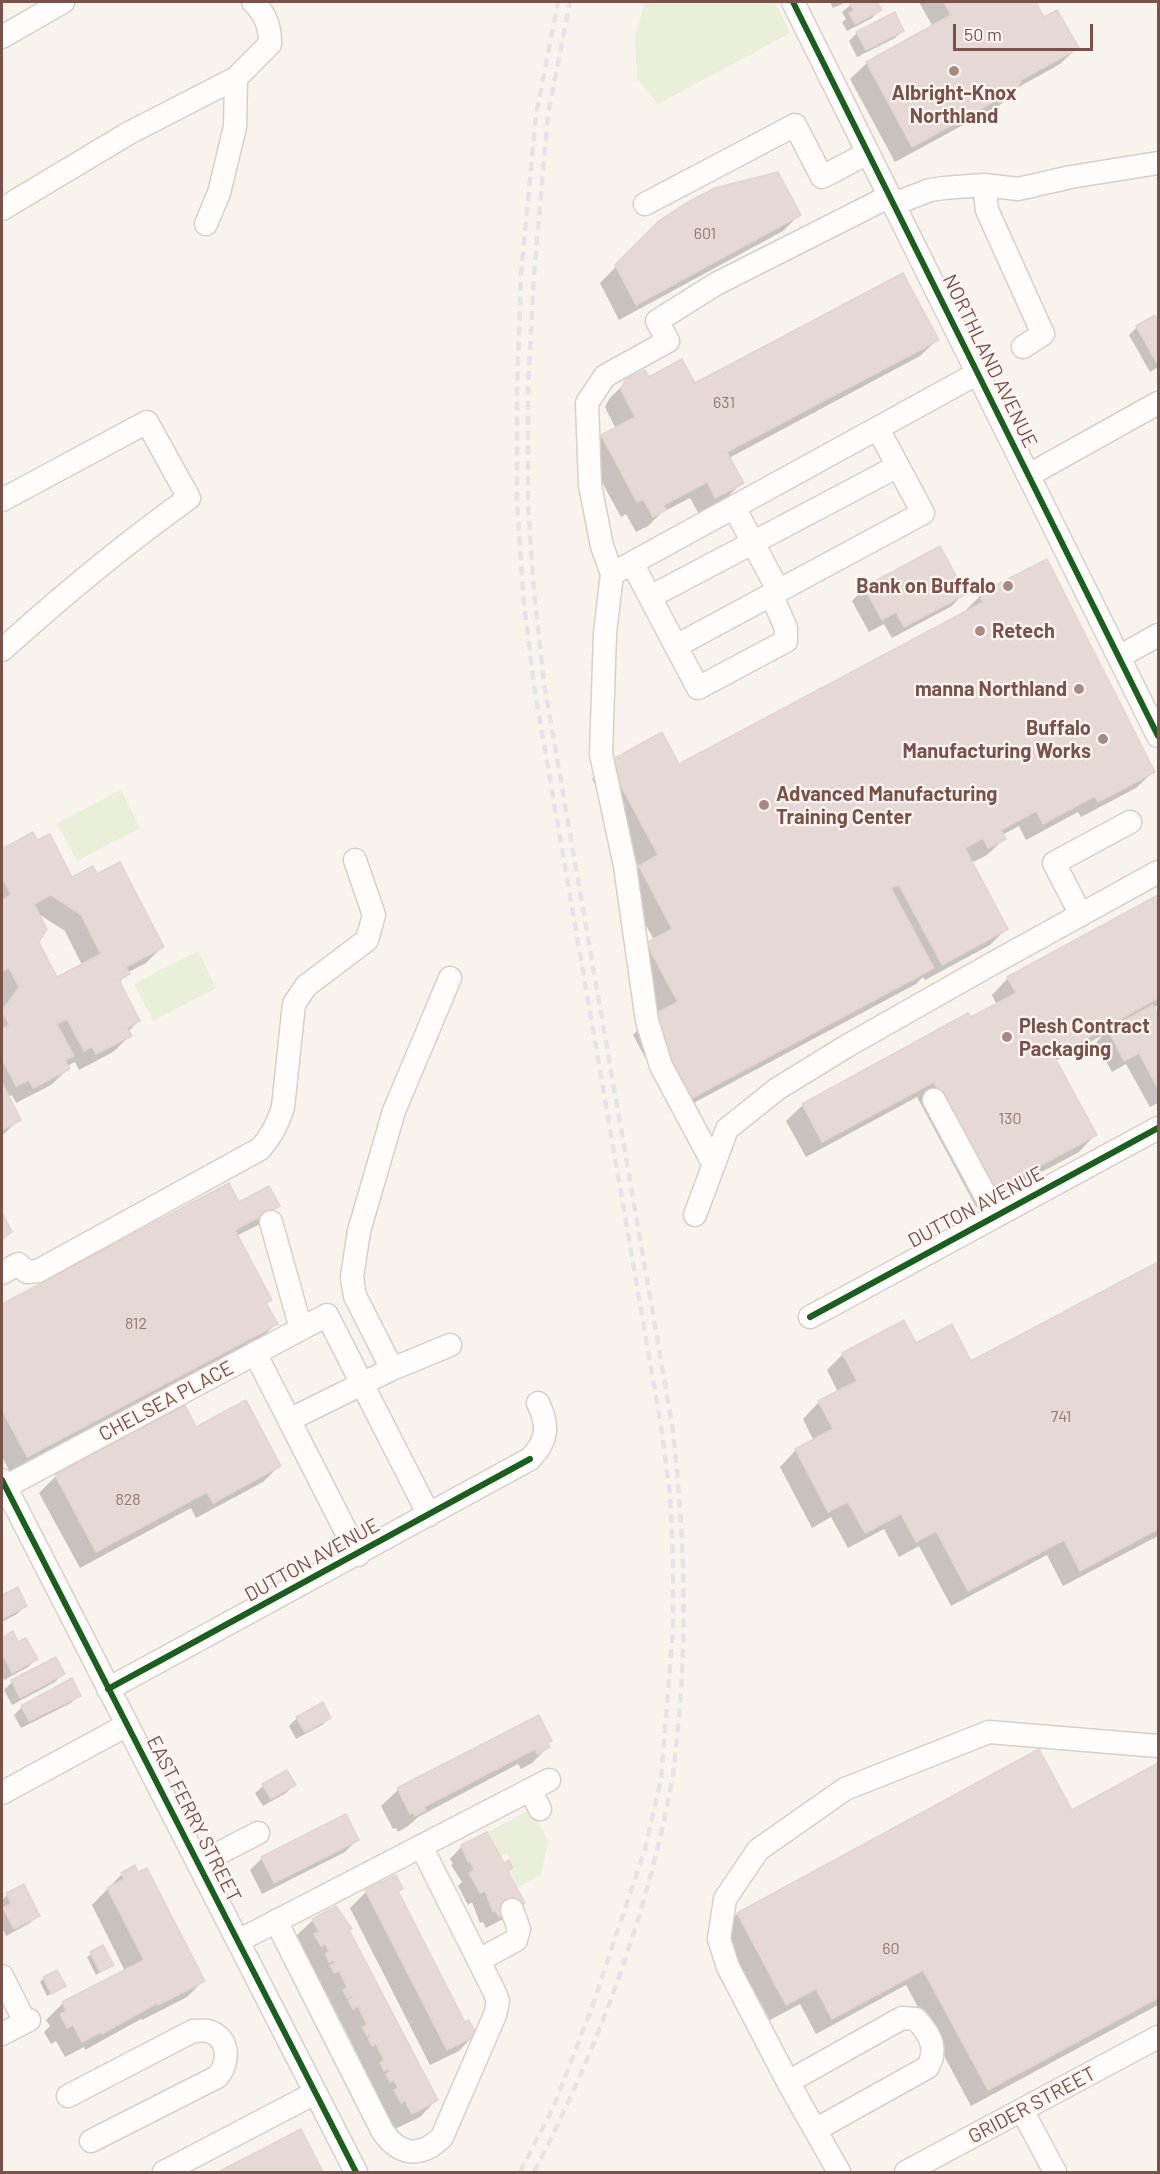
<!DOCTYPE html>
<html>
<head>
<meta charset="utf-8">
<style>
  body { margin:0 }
  #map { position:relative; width:1160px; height:2174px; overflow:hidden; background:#f9f3ee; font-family:Barlow,sans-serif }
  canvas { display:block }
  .frame { position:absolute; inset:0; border:3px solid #79524b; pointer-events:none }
  .scale { position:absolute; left:953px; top:24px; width:140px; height:27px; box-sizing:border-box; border:3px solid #79524b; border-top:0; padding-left:8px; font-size:18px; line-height:21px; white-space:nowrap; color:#79524b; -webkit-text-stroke:4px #fff6f1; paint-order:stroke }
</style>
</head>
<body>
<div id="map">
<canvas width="1160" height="2174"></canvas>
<div class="frame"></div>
<div class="scale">50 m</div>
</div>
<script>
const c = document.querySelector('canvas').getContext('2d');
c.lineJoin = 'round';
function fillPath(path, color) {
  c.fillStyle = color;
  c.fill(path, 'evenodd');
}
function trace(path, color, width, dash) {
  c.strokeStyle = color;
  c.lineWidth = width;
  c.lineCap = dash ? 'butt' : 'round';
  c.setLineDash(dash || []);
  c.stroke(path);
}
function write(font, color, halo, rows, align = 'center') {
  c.font = font + ' Barlow,sans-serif';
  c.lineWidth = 4.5;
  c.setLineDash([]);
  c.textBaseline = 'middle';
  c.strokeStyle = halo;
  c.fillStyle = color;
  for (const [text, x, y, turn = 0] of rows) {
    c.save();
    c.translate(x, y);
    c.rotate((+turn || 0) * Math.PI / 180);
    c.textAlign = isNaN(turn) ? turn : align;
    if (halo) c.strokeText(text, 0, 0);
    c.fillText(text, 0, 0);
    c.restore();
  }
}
const green = new Path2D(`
  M645,2H775L790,33L658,104L637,79L635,37Z
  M121,790L140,828L77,861L57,823Z
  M198,951L216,988L153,1021L134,984Z
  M531,1809L548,1841L541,1875L518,1887L510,1872L515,1869L507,1854L501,1856L488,1832Z`);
const shadow = new Path2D(`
  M830,2H847L833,8Z
  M854,2H875L880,10L872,18L847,31L842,22L846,19L842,12Z
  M919,2H1034L1044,19L1077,48L1060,64L1017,88L1000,105L895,162L850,79L867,63L933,27Z
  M903,30L895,38L857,57L849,41L857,33Z
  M799,215L783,231L619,320L600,283L660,222Z
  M1158,317V367L1150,372L1129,335L1137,327Z
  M937,340L920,356L729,458L742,483L725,499L699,514L690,498L661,513L648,526L636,532L626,514L621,517L586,453L602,436L616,429L605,407L609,399L626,382L648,379L695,385Z
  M940,548L964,593L952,606L892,638L884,624L869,632L852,601L864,588Z
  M980,596L1153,772L1136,788L1081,817L1078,812L1026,840L1019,826L1002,835L1004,839L987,855L971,863L1006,929L990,945L925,980L923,977L916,984L675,1113L633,1035L649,1018L659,1013L630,960L654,940L623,883L639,867L592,779L608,763L678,766L965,614L964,612Z
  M32,834L36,842L71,879L96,876L162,947L146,963L127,973L119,983L138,1021L128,1032L130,1036L113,1052L79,1070L75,1062L67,1066L68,1069L51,1085L16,1103L12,1095L7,1097L19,1119L2,1136V850ZM37,913L65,931L82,965L56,979L37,942Z
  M1158,897V1005L1153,1008L1158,1018V1103L1150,1107L1126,1064L1112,1072L1096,1043L1103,1035L1055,1061L1095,1135L1079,1152L976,1207L917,1097L806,1157L786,1121L803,1105L997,1005L992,995L1008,978Z
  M228,1185L238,1204L278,1206L262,1223L236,1236L270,1300L266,1305L276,1324L259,1340L10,1472L2,1457V1305Z
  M2,1215L10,1232L2,1241Z
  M1158,1264V1536L1063,1586L1047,1555L951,1606L919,1546L899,1557L884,1529L848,1548L831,1517L812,1528L780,1467L796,1450L814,1441L803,1419L819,1402L838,1392L827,1370L843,1354L916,1345L971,1363Z
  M184,1407L195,1429L279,1466L263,1482L196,1518L191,1508L80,1568L39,1493L56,1476Z
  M17,1589L25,1606L17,1614L2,1622V1597Z
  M12,1634L18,1644L36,1659L28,1667L4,1680L2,1675V1639Z
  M55,1659L63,1674L55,1682L12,1705L4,1690L12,1682Z
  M79,1695L71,1703L21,1728L14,1715L22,1707Z
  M538,1717L550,1741L547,1745L548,1747L532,1763L521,1769L518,1764L418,1817L408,1826L398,1832L396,1828L393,1829L381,1806L398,1790Z
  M297,1718H330L322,1725L296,1739L289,1726Z
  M1158,1765V2005L971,2106L906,1985L816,2034L800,2004L770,2020L721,1930L737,1914L1071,1812Z
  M294,1785L286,1793L263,1806L255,1793L263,1786Z
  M357,1840L345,1852L262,1894L250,1870L262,1858Z
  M462,1846L511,1868L507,1872L511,1915L486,1928L483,1922L480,1923L472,1902L468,1905L458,1886L462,1882L451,1865L453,1864L450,1859Z
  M122,1874L203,1981L187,1997L142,2020L141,2019L85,2050L84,2047L65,2057L56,2041L51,2044L44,2032L50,2026L46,2020L63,2003L125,1971L92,1905Z
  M23,1886L38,1915L30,1923L6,1936L2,1928V1900L7,1895Z
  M401,1888L397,1893L464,2024L475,2034L459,2051L430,2065L350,1908L366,1892Z
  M313,1920L348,1931L436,2100L420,2117L395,2129L388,2116L384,2118L370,2091L374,2088L372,2084L368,2087L364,2080L368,2077L360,2060L356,2062L352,2055L355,2052L354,2049L347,2045L351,2041L341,2022L336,2024L333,2018L337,2014L335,2011L331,2014L327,2007L331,2004L322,1987L318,1989L315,1983L318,1979L317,1976L312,1978L296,1936Z
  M102,1947L112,1965L96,1975L87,1957Z
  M44,1978L64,1986L47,1996L40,1982Z
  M301,2131L322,2172H221Z`);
const building = new Path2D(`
  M849,2H877L882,10L855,24L849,13L854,11Z
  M944,2H1036L1044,17L1057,10L1079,48L1021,80L1018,88L912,147L866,62L951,15Z
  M895,12L904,31L866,50L856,32Z
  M778,172L801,215L636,305L615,265L659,221L688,202L715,188Z
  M903,273L939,340L727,452L744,483L715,498L707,482L664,505L666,510L653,517L643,499L637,502L601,435L635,417L621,390L625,380L645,370L649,377L682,359L695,383Z
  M1155,315L1158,321V365L1136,326Z
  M940,546L966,594L904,627L896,612L882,620L864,587Z
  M1047,559L1155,772L1098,802L1095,796L1043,824L1036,811L1001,830L1006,839L988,848L983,838L965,848L1008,929L942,965L899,885L891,888L934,968L692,1098L648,1017L678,1002L646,943L672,929L639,866L658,855L608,762L662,732L679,764L983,602L979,594Z
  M33,832L37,840L50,834L72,877L93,866L97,874L120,862L164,947L126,967L130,974L119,980L140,1021L127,1028L132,1036L96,1054L92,1047L84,1051L67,1019L57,1024L74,1056L65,1060L70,1069L33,1088L29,1080L16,1086L2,1059V1029L9,1025L2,1011L19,987L9,968L2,971V900L11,895L2,877V849ZM51,895L81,915L101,954L57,977L39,942L47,929L34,904Z
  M1158,895V998L1054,1056L1097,1135L993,1191L934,1082L822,1142L802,1104L968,1013L971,1017L1016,993L1007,977Z
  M1153,1005L1158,1014V1089L1139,1053L1124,1061L1108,1030Z
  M2,1082L21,1120L2,1130Z
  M229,1183L239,1202L269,1186L280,1206L235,1230L272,1300L266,1303L278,1324L27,1457L2,1410V1304Z
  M2,1212L12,1232L2,1238Z
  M1158,1262V1529L1080,1571L1064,1540L968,1591L936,1531L916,1542L901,1514L865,1533L848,1502L828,1512L795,1449L833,1429L818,1401L857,1381L842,1353L904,1320L916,1343L952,1324L971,1361Z
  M246,1400L281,1466L213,1503L207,1492L96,1552L55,1475L185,1405L196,1427Z
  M18,1587L27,1606L2,1619V1595Z
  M13,1631L18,1642L26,1638L38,1659L12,1673L2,1653V1638Z
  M56,1657L65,1674L20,1698L11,1680Z
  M72,1678L81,1696L29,1721L21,1706Z
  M323,1702L331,1718L305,1732L296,1717Z
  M539,1715L552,1741L548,1743L550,1747L537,1754L535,1749L424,1807L426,1810L415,1816L412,1812L410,1814L397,1788Z
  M1039,1749L1072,1810L1158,1763V1998L988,2090L923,1970L832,2019L816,1989L786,2005L737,1913Z
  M287,1770L296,1785L271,1799L262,1784Z
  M346,1814L359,1840L274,1883L261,1857Z
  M487,1832L504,1863L509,1860L513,1868L508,1871L525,1903L499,1917L495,1910L493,1912L485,1891L480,1893L469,1873L474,1870L470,1861L468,1862L461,1845Z
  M135,1865L138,1872L147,1868L205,1981L158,2005L157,2003L102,2034L101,2032L82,2042L73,2025L67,2028L60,2014L66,2011L62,2002L144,1960L107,1888L124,1879L121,1873Z
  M396,1875L403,1889L398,1891L465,2022L469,2020L477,2035L447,2050L365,1890Z
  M24,1884L40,1916L14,1929L3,1908L11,1904L6,1893Z
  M336,1906L352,1929L349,1930L438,2100L412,2114L405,2101L401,2103L394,2090L398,2088L394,2080L390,2082L386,2074L390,2072L388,2069L384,2071L380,2063L384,2060L376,2044L372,2046L368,2038L371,2036L370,2034L367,2036L362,2027L367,2025L358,2006L353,2009L348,2000L353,1998L352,1996L347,1998L343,1990L347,1987L339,1971L334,1973L330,1965L335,1963L333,1960L329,1962L325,1954L329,1952L325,1944L321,1946L314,1934L319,1932L312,1919Z
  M103,1945L114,1965L100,1972L90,1952Z
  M57,1970L66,1986L51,1994L43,1977Z
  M301,2129L323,2172H218Z`);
const minor = new Path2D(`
  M793,2L1158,736
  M2,37L63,2
  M984,185L987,210L1043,334L1023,347
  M645,204L795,125L822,177L868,153
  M894,204L930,190L944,188L984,185L1018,189L1071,177L1158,163
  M2,209L129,133L236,78L270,44C270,26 266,15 253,2
  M206,224L219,193L235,127L236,78
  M1029,475L1158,403
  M2,500L147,422L189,498C123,545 62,596 2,650
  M734,507L778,590
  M632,563L698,688L786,641V628L771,594
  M612,574L602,546L590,485L587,403L605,376L668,341L657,321L716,284L890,196
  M650,597L898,466
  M676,646L923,513L878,429
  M1119,657L1158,635
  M1081,915L1054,863L1130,822
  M934,1100L996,1215
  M714,1165L661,1066L647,1021L625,866L601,754L605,633L612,574L978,373
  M695,1215L727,1129L777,1089L847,1046L988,966L1158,872
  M271,1222L301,1329
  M2,1273L18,1264L27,1272L38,1271L260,1149C272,1136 278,1124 283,1107L294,1004L306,986L367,940L374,915L355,860
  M810,1317L1158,1128
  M255,1353L358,1555
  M392,1369L450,1345
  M289,1420L392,1369L355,1296L352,1277L359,1231L394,1111L450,978
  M2,1480L356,2172
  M5,1487L327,1315L429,1515
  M108,1689L530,1459C548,1440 549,1426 538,1403
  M530,1790L540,1809
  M2,1793L127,1725
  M198,1864L258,1833
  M276,1921L383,2132C400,2156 421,2158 442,2137L495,2015L498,2001L494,1991L421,1846
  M238,1941L549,1780
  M479,1960L516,1940L519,1929L512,1910
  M2,1976L25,2022
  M2,2034L29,2020
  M788,2082L902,2018L916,2019C930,2034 938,2048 928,2067L815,2130
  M68,2096L193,2031C198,2031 203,2030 208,2031C230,2037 230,2063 217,2077L91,2141
  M1022,2110L1055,2172
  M164,2172L315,2093
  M839,2172L788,2082L728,1967L719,1939L725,1899L758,1850L845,1789L989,1732L1158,1746
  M906,2172L1158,2037`);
const rail = new Path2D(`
  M520,2172L553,2108L591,2010L645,1849L661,1779L673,1629V1562L670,1494L661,1426L534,686L523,594L517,500V389L521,274L536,115L558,2
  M534,2172C597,2051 647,1916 672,1781C675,1763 676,1745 678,1727C688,1626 684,1526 672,1424L544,683L534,592L528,502V388L534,275L548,114L570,2`);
const cycleway = new Path2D(`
  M793,2L1158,736
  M810,1317L1158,1128
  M2,1480L356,2172
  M108,1689L530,1459`);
const markers = [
  [954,71,6,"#a68a84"],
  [1008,586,6,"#a68a84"],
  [980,631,6,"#a68a84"],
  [1079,689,6,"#a68a84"],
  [1103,739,6,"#a68a84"],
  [764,805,6,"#a68a84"],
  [1007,1037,6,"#a68a84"]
];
const numberNames = [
  ["601",705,234],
  ["631",724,403],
  ["130",1010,1119],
  ["812",136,1324],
  ["741",1061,1417],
  ["828",128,1500],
  ["60",891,1949]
];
const poiNames = [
  ["Albright-Knox",954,93,"center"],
  ["Northland",954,116,"center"],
  ["Bank on Buffalo",996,586],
  ["Retech",992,631,"left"],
  ["manna Northland",1067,689],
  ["Buffalo",1091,728],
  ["Manufacturing Works",1091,751],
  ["Advanced Manufacturing",776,794,"left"],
  ["Training Center",776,817,"left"],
  ["Plesh Contract",1019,1026,"left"],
  ["Packaging",1019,1049,"left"]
];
const streetNames = [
  ["NORTHLAND AVENUE",990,361,64],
  ["DUTTON AVENUE",976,1207,-28],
  ["CHELSEA PLACE",166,1401,-28],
  ["DUTTON AVENUE",312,1560,-29],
  ["EAST FERRY STREET",194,1819,63],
  ["GRIDER STREET",1032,2105,-28]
];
fillPath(green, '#eaefd9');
fillPath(shadow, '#0003');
fillPath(building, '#e6d9d5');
trace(building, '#e2d5d0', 1.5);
trace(minor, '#d8ceca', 25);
trace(minor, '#fefdfc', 22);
trace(rail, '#e5e3e6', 4.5, [9, 6]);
trace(cycleway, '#1b5e20', 6);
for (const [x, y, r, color] of markers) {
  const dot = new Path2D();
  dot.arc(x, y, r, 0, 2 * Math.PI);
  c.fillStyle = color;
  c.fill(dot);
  trace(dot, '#fff6f1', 2);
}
write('16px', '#967670', null, numberNames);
write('bold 20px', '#79524b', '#fff6f1', poiNames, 'right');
write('20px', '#79524b', '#fff6f1', streetNames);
</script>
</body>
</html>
